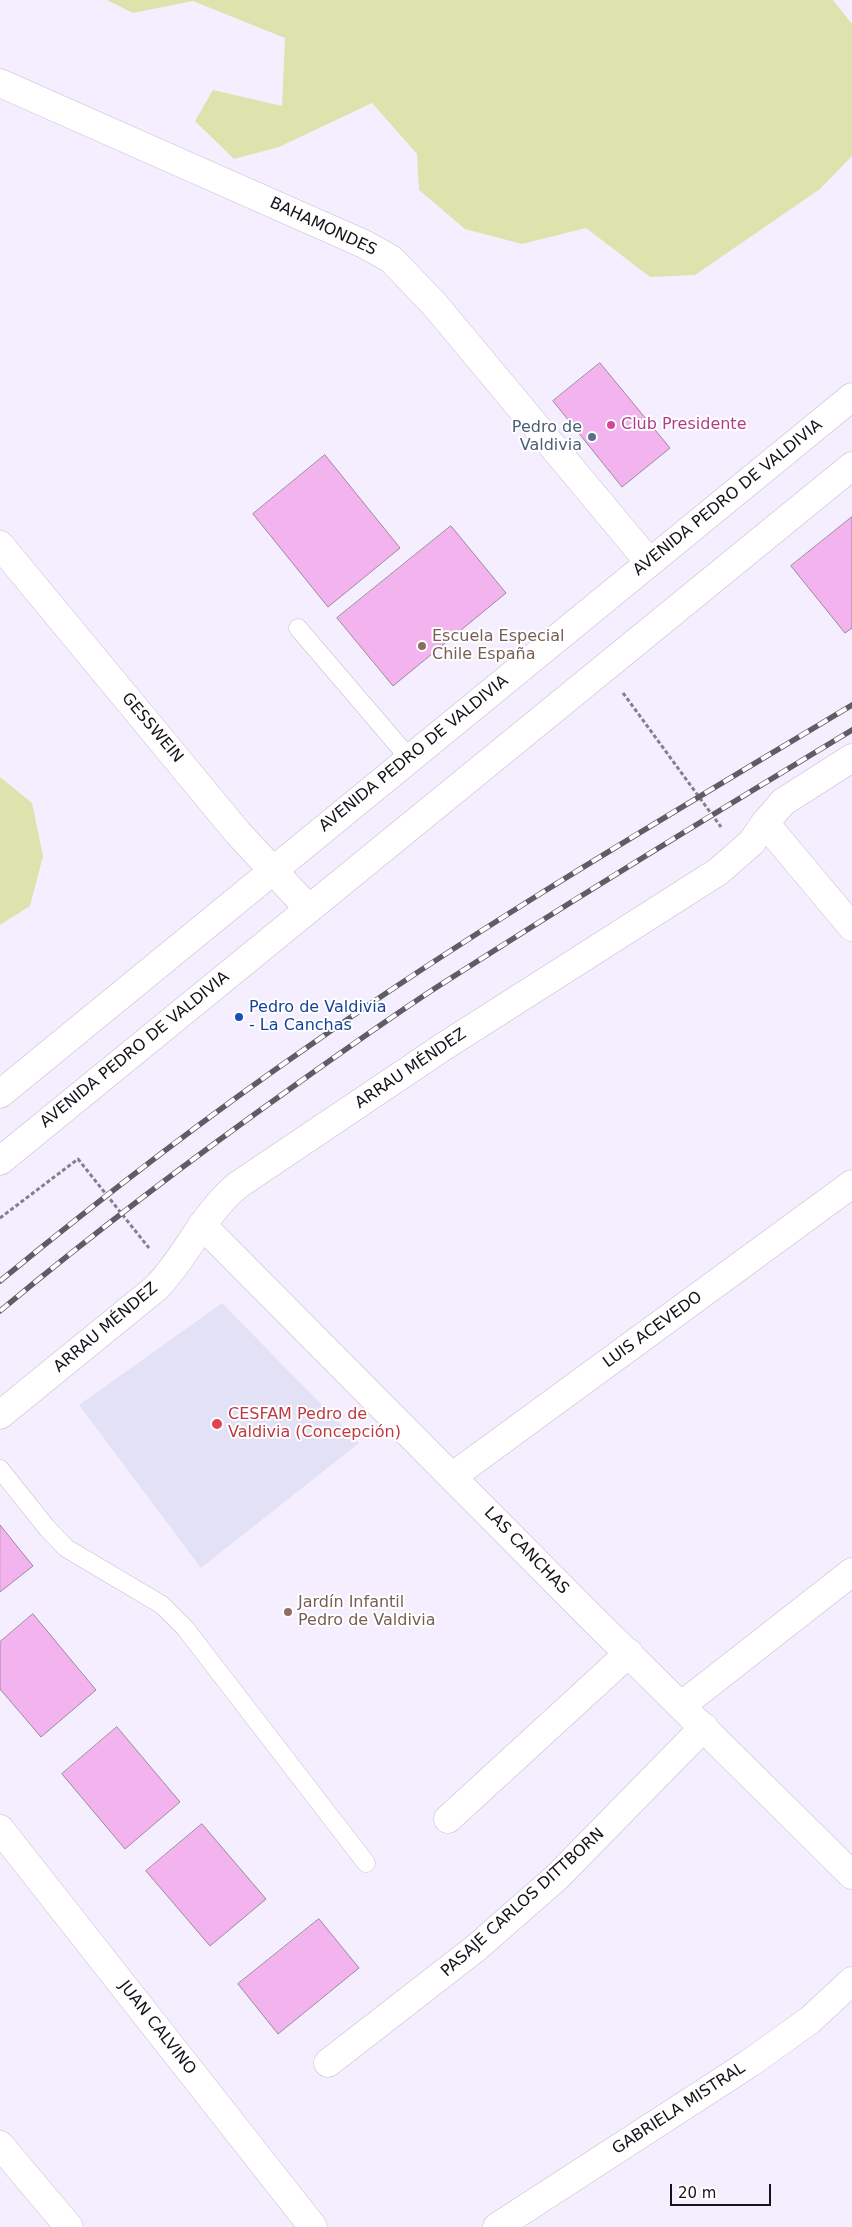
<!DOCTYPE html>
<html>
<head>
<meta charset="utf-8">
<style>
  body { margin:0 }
  #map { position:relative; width:852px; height:2227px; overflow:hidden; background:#f5eeff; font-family:"DejaVu Sans",sans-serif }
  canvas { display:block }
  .scale { position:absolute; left:670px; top:2184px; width:101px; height:22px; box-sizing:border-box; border:2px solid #151219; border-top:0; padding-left:6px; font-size:15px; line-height:18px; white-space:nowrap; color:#151219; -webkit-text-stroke:4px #fff; paint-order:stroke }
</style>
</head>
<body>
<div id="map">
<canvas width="852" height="2227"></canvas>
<div class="scale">20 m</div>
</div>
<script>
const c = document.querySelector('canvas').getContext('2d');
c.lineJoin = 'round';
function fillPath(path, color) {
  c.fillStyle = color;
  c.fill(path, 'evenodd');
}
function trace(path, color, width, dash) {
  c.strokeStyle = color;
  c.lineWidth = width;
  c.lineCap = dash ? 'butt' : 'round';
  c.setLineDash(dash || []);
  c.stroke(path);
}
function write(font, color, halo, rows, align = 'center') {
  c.font = font + ' "DejaVu Sans",sans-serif';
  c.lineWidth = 4;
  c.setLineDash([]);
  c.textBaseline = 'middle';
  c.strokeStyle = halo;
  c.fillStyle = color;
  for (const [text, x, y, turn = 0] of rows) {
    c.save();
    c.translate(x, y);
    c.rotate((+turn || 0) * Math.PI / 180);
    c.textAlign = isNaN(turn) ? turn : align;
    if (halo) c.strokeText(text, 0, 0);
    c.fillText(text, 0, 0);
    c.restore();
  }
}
const medical = new Path2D(`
  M222,1303L359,1443L201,1568L79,1405Z`);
const green = new Path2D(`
  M107,0H833L852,24V156L820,189L695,275L650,277L586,228L522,244L465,229L419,190L417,154L372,103L279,147L234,159L195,121L213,90L282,106L285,38L193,1L133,13Z
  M0,777L32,803L43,856L30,906L0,925Z`);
const building = new Path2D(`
  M600,363L670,448L622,487L553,401Z
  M325,455L400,548L328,607L253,514Z
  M852,517V628L845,633L791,566Z
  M451,526L506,593L393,686L337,618Z
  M0,1525L33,1566L0,1592Z
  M33,1614L96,1690L41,1737L0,1689V1642Z
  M117,1727L180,1802L125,1849L62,1774Z
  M202,1824L266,1899L210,1946L146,1871Z
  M319,1919L359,1968L278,2034L238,1984Z`);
const path = new Path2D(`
  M623,693L721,827
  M0,1218L78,1159L149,1248`);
const service = new Path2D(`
  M298,628L409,758
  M0,1469L47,1528L66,1548L162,1605L185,1628L366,1863`);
const minor = new Path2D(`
  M0,83L364,244L391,259L435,305L649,562
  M0,545L238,833L308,908
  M765,823L852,927
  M202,1225L589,1615L852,1875
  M0,1415L156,1288C188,1255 202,1215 238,1185L443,1047L719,871L752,842L765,823L783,802L852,758
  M453,1476L852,1184
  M682,1705L852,1572
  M448,1819L629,1653
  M0,1829L313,2227
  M328,2063L476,1948L557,1877L704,1727
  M0,2145L69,2227
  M497,2227L750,2063L810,2020L852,1981`);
const primary = new Path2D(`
  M0,1094L852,397
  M0,1161L852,466`);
const rail = new Path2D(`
  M0,1281C100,1199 202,1120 309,1046C484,923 669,815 852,705
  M0,1311C97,1230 198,1154 301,1081C346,1049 391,1017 437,987C574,899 713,814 852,730`);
const markers = [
  [611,425,5,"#d1479c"],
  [592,437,5,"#5c6f8a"],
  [422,646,5,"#8d6e63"],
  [239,1017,5,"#1a4fb4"],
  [217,1424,6,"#e0444e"],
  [288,1612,5,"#8d6e63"]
];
const streetNames = [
  ["BAHAMONDES",323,227,25],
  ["AVENIDA PEDRO DE VALDIVIA",728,498,-39],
  ["GESSWEIN",152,728,50],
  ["AVENIDA PEDRO DE VALDIVIA",414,754,-39],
  ["AVENIDA PEDRO DE VALDIVIA",135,1050,-39],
  ["ARRAU MÉNDEZ",411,1069,-34],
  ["ARRAU MÉNDEZ",106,1328,-40],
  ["LUIS ACEVEDO",653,1330,-36],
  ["LAS CANCHAS",526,1551,46],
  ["PASAJE CARLOS DITTBORN",523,1903,-42],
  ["JUAN CALVINO",157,2028,52],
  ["GABRIELA MISTRAL",679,2109,-33]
];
const hotelNames = [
  ["Club Presidente",621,425]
];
const serviceNames = [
  ["Pedro de",582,428],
  ["Valdivia",582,446]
];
const educationNames = [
  ["Escuela Especial",432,637],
  ["Chile España",432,655],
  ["Jardín Infantil",298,1603],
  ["Pedro de Valdivia",298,1621]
];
const transitNames = [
  ["Pedro de Valdivia",249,1008],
  ["- La Canchas",249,1026]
];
const healthNames = [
  ["CESFAM Pedro de",228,1415],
  ["Valdivia (Concepción)",228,1433]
];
fillPath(medical, '#e3e1f6');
fillPath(green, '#dde3ac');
fillPath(building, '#f3b3ee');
trace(building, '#9a8998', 1);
trace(service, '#c7bed2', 19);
trace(minor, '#c7bed2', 29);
trace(primary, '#c7bed2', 29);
trace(path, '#847f8b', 3, [4, 2.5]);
trace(service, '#fff', 18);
trace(minor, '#fff', 28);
trace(primary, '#fff', 28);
trace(rail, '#605c66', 5.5);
trace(rail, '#fff', 4, [11]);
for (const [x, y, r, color] of markers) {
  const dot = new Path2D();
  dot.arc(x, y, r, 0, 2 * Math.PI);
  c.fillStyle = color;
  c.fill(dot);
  trace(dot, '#fff', 2);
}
write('16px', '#151219', '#fff', streetNames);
write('16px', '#b23c85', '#fff', hotelNames, 'left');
write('16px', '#4e5e75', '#fff', serviceNames, 'right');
write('16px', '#785e54', '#fff', educationNames, 'left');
write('16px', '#164399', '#fff', transitNames, 'left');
write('16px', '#be3a42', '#fff', healthNames, 'left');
</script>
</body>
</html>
